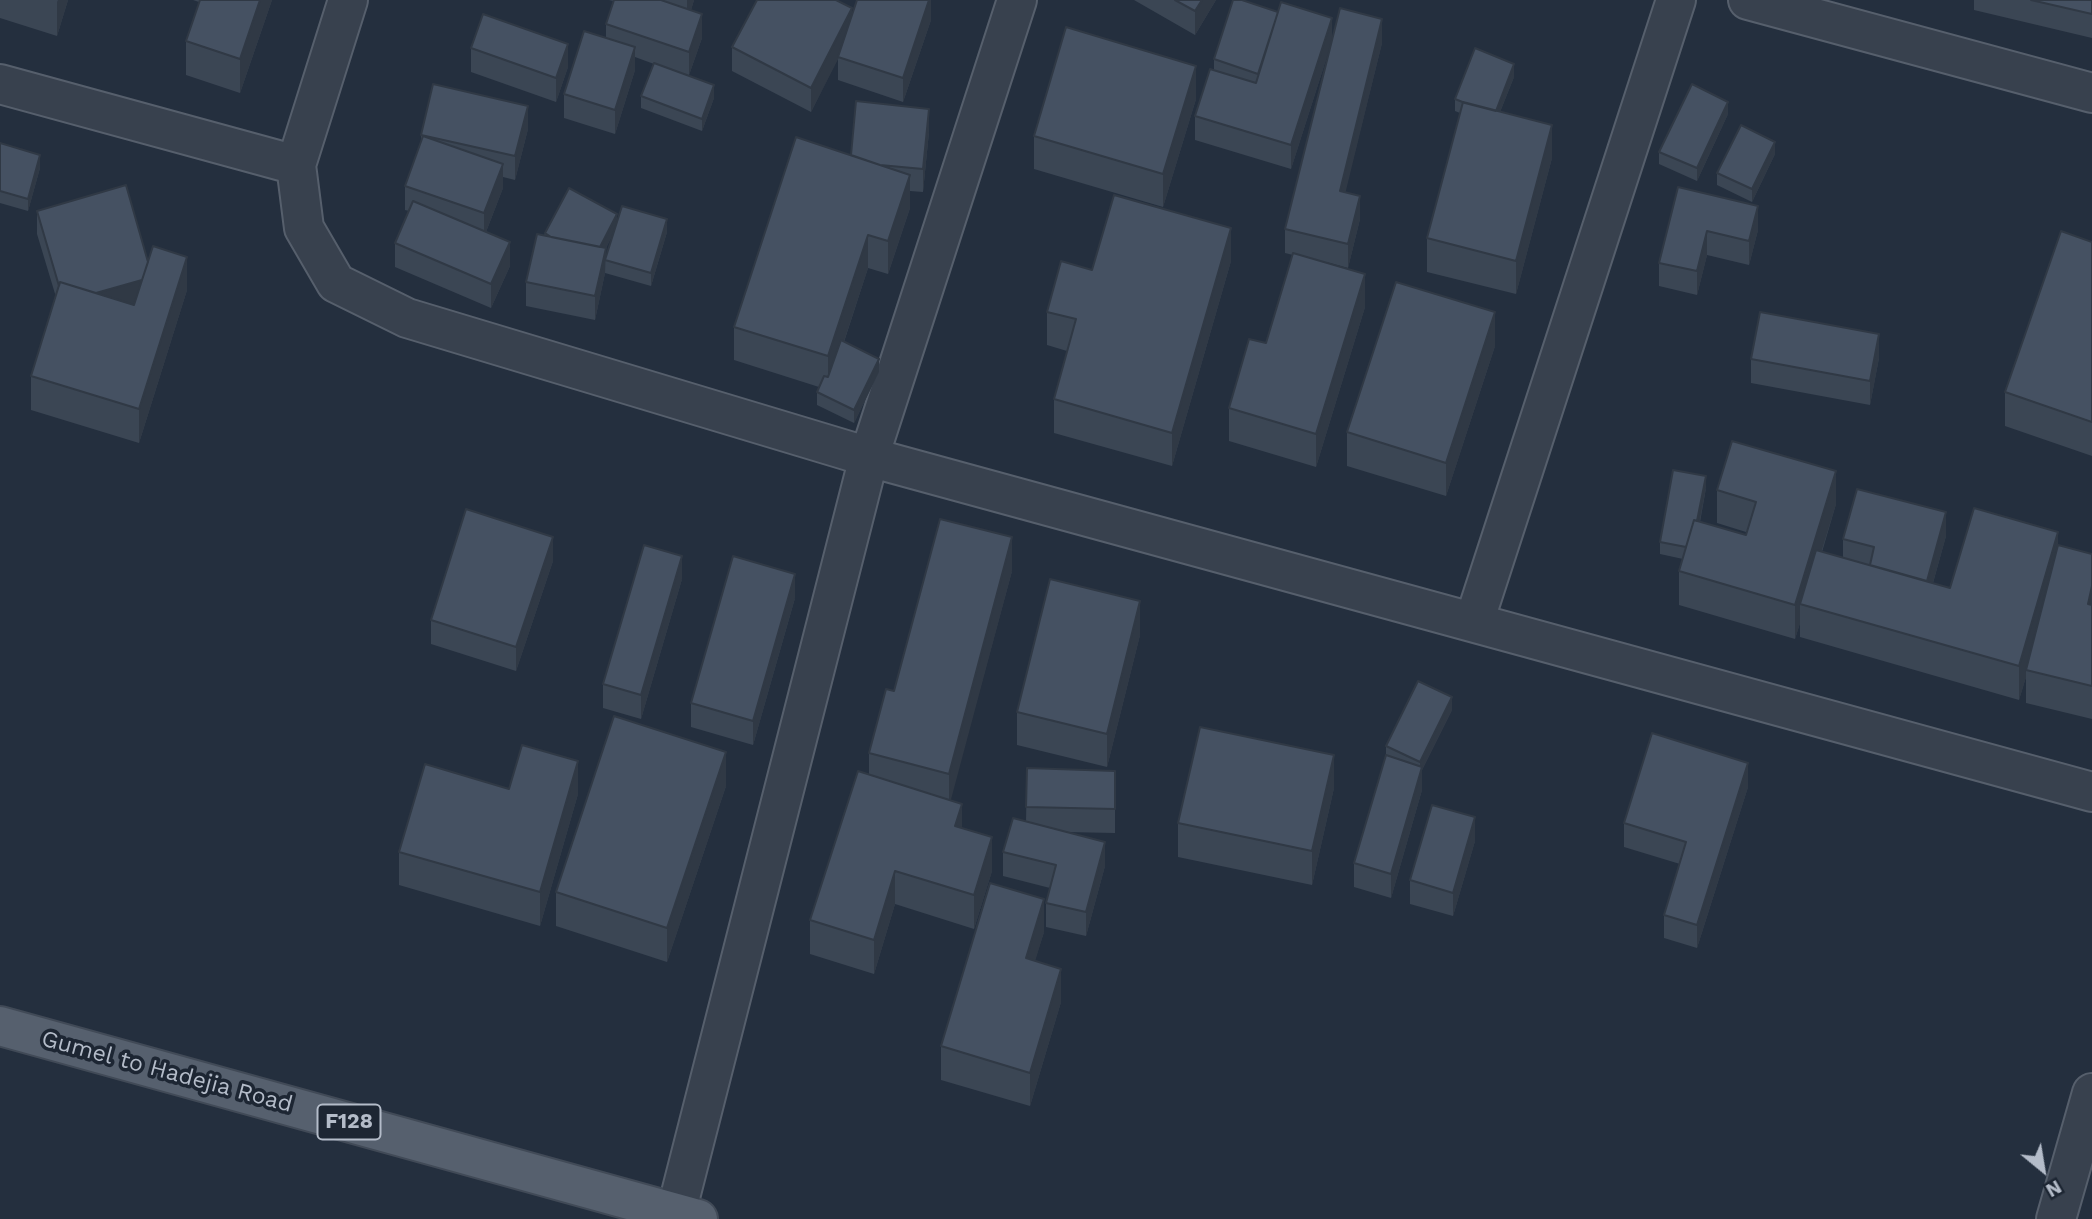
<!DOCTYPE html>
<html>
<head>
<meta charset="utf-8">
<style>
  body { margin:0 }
  #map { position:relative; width:2092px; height:1219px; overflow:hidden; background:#242f3e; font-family:"Work Sans",sans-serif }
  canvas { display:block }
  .north { position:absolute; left:2008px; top:1135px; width:70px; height:70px; -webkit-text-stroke:5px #1d2633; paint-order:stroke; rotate:150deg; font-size:19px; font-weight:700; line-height:28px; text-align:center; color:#b4bcc9 }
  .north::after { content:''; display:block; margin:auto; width:24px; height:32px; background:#b4bcc9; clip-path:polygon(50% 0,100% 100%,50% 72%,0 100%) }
</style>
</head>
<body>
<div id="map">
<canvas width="2092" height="1219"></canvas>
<div class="north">N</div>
</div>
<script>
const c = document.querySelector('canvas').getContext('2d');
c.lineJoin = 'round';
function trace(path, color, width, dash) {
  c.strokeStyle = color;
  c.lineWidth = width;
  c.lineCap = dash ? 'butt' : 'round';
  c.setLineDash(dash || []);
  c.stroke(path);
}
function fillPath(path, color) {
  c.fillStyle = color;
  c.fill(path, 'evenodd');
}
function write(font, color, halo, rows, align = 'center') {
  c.font = font + ' "Work Sans",sans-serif';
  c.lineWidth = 7;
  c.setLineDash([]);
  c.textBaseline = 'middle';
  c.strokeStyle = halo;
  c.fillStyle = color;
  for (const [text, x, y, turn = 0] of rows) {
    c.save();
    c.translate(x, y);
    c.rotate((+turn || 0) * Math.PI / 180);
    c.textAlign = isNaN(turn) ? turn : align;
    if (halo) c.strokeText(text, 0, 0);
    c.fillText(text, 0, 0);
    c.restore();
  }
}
const street = new Path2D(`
  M348,0L296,165L304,228L336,283L407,318L869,457L2092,792
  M1748,0L2092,93
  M0,84L296,165
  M1474,622L1676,0
  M676,1213L869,457L1017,0
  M2056,1219L2092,1093`);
const primary = new Path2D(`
  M0,1026L698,1219`);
const wall = new Path2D(`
  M0,0H68L57,36L0,18Z
  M193,0H272L240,93L186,75V41L199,2Z
  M609,0H694L691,10L702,38L689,75L714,98L702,131L641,108V96L654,64L635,57V70L615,134L564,118V94L606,38V24L613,1Z
  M931,0V20L903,102L838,80V58L811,112L732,71V47L852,16Z
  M1134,0H1216L1195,35Z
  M1974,0H2092V38L1974,10Z
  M1332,41L1382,43L1345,192L1360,219L1348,268L1326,262L1365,307L1316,467L1229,441V408L1266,343L1293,255L1285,253V229L1331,44L1291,169L1195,140V116L1214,70V59Z
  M471,48L568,67L556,102L471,72Z
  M1514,77L1500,112L1552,158L1516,294L1427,272V238L1460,113L1455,111V99Z
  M1196,99L1163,207L1034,169V136Z
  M1728,114L1697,181L1659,164V152Z
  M528,129L515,180L503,177V188L486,232L510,266L491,308L395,267V243L409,211L405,210V186L421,141V135Z
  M929,132L923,192L910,191V208L888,274L868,268L844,342L879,372L854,423L817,405V392L819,387L734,360V327L851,155Z
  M0,143L40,168L28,211L0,203Z
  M1775,154L1752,202L1717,185V173Z
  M1678,187L1758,230L1749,265L1707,255L1697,295L1659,286V263Z
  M37,211L148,262L187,290L139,443L31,410V376L56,297L37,234Z
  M617,221L667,232L651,286L605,273L595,320L526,306V282L545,233ZM613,234L606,259V248Z
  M2092,242V456L2005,426V392Z
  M1231,261L1172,466L1054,433V399L1067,351L1047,345V312L1092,270Z
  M1495,346L1446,496L1347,466V432Z
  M1879,358L1870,405L1751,383V359Z
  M1706,488L1700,522L1746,535V532L1717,523V490L1836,504L1822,552L1843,558V539L1946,536L1933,583L1950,588L2058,545L2092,554V719L2026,703V677L2019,700L1800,637V623L1795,639L1679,605V571L1683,559L1660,554V542Z
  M553,561L516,671L431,644V620Z
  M1012,571L950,800L962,828L992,871L974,929L895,904L874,974L810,954V920L869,775V753Z
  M682,579L641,719L603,708V684Z
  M795,598L753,745L691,727V703Z
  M1140,635L1107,767L1017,745V712Z
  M1452,710L1422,770V790L1391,898L1354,887V863L1386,755V746Z
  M1027,768L1115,795V833L1065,832L1105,866L1086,936L1046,927V903L1050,888L1003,876V852L1026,822Z
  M726,786L667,962L556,926V892Z
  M1748,787L1697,948L1664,938V915L1680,864L1624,847V823Z
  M1334,788L1312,885L1178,857V823Z
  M578,794L540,926L399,885V852Z
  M1475,841L1453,916L1410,904V880Z
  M1044,932L1035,960L1061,1002L1030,1106L941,1080V1046Z`);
const shadedWall = new Path2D(`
  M58,0H68L57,36V2Z
  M260,0H272L240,93V59Z
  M687,0H694L687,24Z
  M929,0H931V20L903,102V78Z
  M1202,0H1216L1195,35V11Z
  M852,8V32L811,112V88Z
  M702,14V38L689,75V52Z
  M1332,18V41L1291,169V145Z
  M1382,19V43L1340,215V191Z
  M568,44V67L556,102V78Z
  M635,47V70L615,134V110Z
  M1514,64V77L1494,127V114Z
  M1196,66V99L1163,207V174Z
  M714,85V98L702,131V119Z
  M1728,102V114L1697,181V168Z
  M528,106V129L515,180V156Z
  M929,109V132L923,192V169Z
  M1552,125V158L1516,294V261Z
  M1775,142V154L1752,202V189Z
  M40,155V168L28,211V199Z
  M503,164V188L484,237V213Z
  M910,175V208L888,274V241Z
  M1360,196V219L1348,268V244Z
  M1758,206V230L1749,265V241Z
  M617,214V226L606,248L605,273L595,320V257Z
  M667,219V232L651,286V273Z
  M1231,228V261L1172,466V433Z
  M1707,231V255L1697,295V271Z
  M868,235V268L828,390V356Z
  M510,242V266L491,308V284Z
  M187,257V290L139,443V409Z
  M149,267L146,302L79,322V298Z
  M1365,274V307L1316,467V434Z
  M1495,312V346L1446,496V463Z
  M1879,334V358L1870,405V381Z
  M879,359V372L854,423V410Z
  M1836,471V504L1805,605L1800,604V623L1795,639V605Z
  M1706,476V488L1692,561V548Z
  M1946,512V536L1925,611V588Z
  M2058,532V566L2026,670V677L2019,700V666Z
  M553,537V561L516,671V647Z
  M1012,537V571L949,807V774Z
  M682,556V579L641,719V695Z
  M795,574V598L753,745V721Z
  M2092,586V619L2088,604Z
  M1140,601V635L1107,767V734Z
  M1452,697V710L1422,770V790L1391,898V874L1420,774V762Z
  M726,752V786L667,962V928Z
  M1334,755V788L1312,885V851Z
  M578,761V794L540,926V892Z
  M1748,763V787L1697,948V925Z
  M962,804V838L955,826Z
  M1475,817V841L1453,916V893Z
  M992,837V871L974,929V895Z
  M1105,842V866L1086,936V912Z
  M895,871V904L874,974V940Z
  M1044,899V932L1026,991V958Z
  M1061,969V1002L1030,1106V1073Z`);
const building = new Path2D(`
  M200,0H260L240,59L186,41Z
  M614,0H661L702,14L689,52L606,24Z
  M757,0H836L852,8L811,88L732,47Z
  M857,0H929L903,78L838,57Z
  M1175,0H1202L1195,11Z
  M1233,0H1242L1278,12L1258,74L1214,59Z
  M2031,0H2092V14Z
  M1281,2L1332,18L1291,145L1195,116L1210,69L1256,83Z
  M1340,8L1382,19L1340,191L1360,196L1348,244L1285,229Z
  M483,14L568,44L556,78L471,48Z
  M1066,27L1196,66L1163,174L1034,136Z
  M584,31L635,47L615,110L564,94Z
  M1475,48L1514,64L1496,111L1465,103L1455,99Z
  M654,63L714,85L702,119L641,96Z
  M433,84L528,106L515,156L421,135Z
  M1692,84L1728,102L1697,168L1659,152Z
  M856,101L929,109L923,169L880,165L851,155Z
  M1463,102L1552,125L1516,261L1427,238Z
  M1741,125L1775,142L1752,189L1717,173Z
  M423,136L503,164L484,213L405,186Z
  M796,137L910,175L888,241L868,235L828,356L734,327Z
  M0,143L40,155L28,199L0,191Z
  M126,185L148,262L142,280L96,293L60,282L59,286L37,211Z
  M1678,187L1758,206L1749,241L1707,231L1697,271L1659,263Z
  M569,188L617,214L600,247L551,237L545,233Z
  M1114,195L1231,228L1172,433L1054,399L1076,319L1047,312L1061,261L1092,270Z
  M413,201L510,242L491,284L395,243Z
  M622,206L667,219L651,273L605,260Z
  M2061,231L2092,242V422L2005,392Z
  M537,234L606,248L595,296L526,282Z
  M153,246L187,257L139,409L31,376L60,282L134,305Z
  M1293,253L1365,274L1316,434L1229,408L1249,339L1266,343Z
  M1396,282L1495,312L1446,463L1347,432Z
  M1760,312L1879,334L1870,381L1751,359Z
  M841,340L879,359L854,410L817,392L824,376L828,377Z
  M1732,441L1836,471L1795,605L1679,571L1694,520L1746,535L1756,502L1717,490Z
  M1673,470L1706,476L1697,521L1694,520L1686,547L1660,542Z
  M1857,489L1946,512L1927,581L1870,565L1874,547L1843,539Z
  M1974,508L2058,532L2019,666L1800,604L1816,550L1950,588Z
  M466,509L553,537L516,647L431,620Z
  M940,519L1012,537L949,774L869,753L886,689L894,691Z
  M644,545L682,556L641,695L603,684Z
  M2058,545L2092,554V586L2088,604L2092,605V686L2026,670Z
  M733,556L795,574L753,721L691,703Z
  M1050,579L1140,601L1107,734L1017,712Z
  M1418,681L1452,697L1420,762L1386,746Z
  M614,716L726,752L667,928L556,892Z
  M1200,727L1334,755L1312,851L1178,823Z
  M1652,733L1748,763L1697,925L1664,915L1686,842L1624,823Z
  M522,745L578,761L540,892L399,852L425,764L509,789Z
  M1386,755L1422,767L1391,874L1354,863Z
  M1027,768L1115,771V809L1026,807Z
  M858,771L962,804L955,826L992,837L974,895L895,871L874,940L810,920Z
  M1432,805L1475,817L1453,893L1410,880Z
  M1013,818L1105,842L1086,912L1046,903L1056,865L1003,852Z
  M990,883L1044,899L1026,958L1061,969L1030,1073L941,1046Z`);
const shields = [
  [349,1122,63]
];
const shieldNames = [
  ["F128",349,1122]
];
const streetNames = [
  ["Gumel to Hadejia Road",167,1072,15]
];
trace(street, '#565f6c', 42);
trace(primary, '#414a57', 42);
trace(street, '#38414e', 38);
trace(primary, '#56606e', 38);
fillPath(wall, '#3b4654');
fillPath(shadedWall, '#303945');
fillPath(building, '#455162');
trace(building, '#303945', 2);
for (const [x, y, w] of shields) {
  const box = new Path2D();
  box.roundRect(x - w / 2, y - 17.5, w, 35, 5);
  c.fillStyle = '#1d2633';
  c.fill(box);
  trace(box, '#b4bcc9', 2);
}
write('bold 21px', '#b4bcc9', null, shieldNames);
write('23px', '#b4bcc9', '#1d2633', streetNames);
</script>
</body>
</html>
